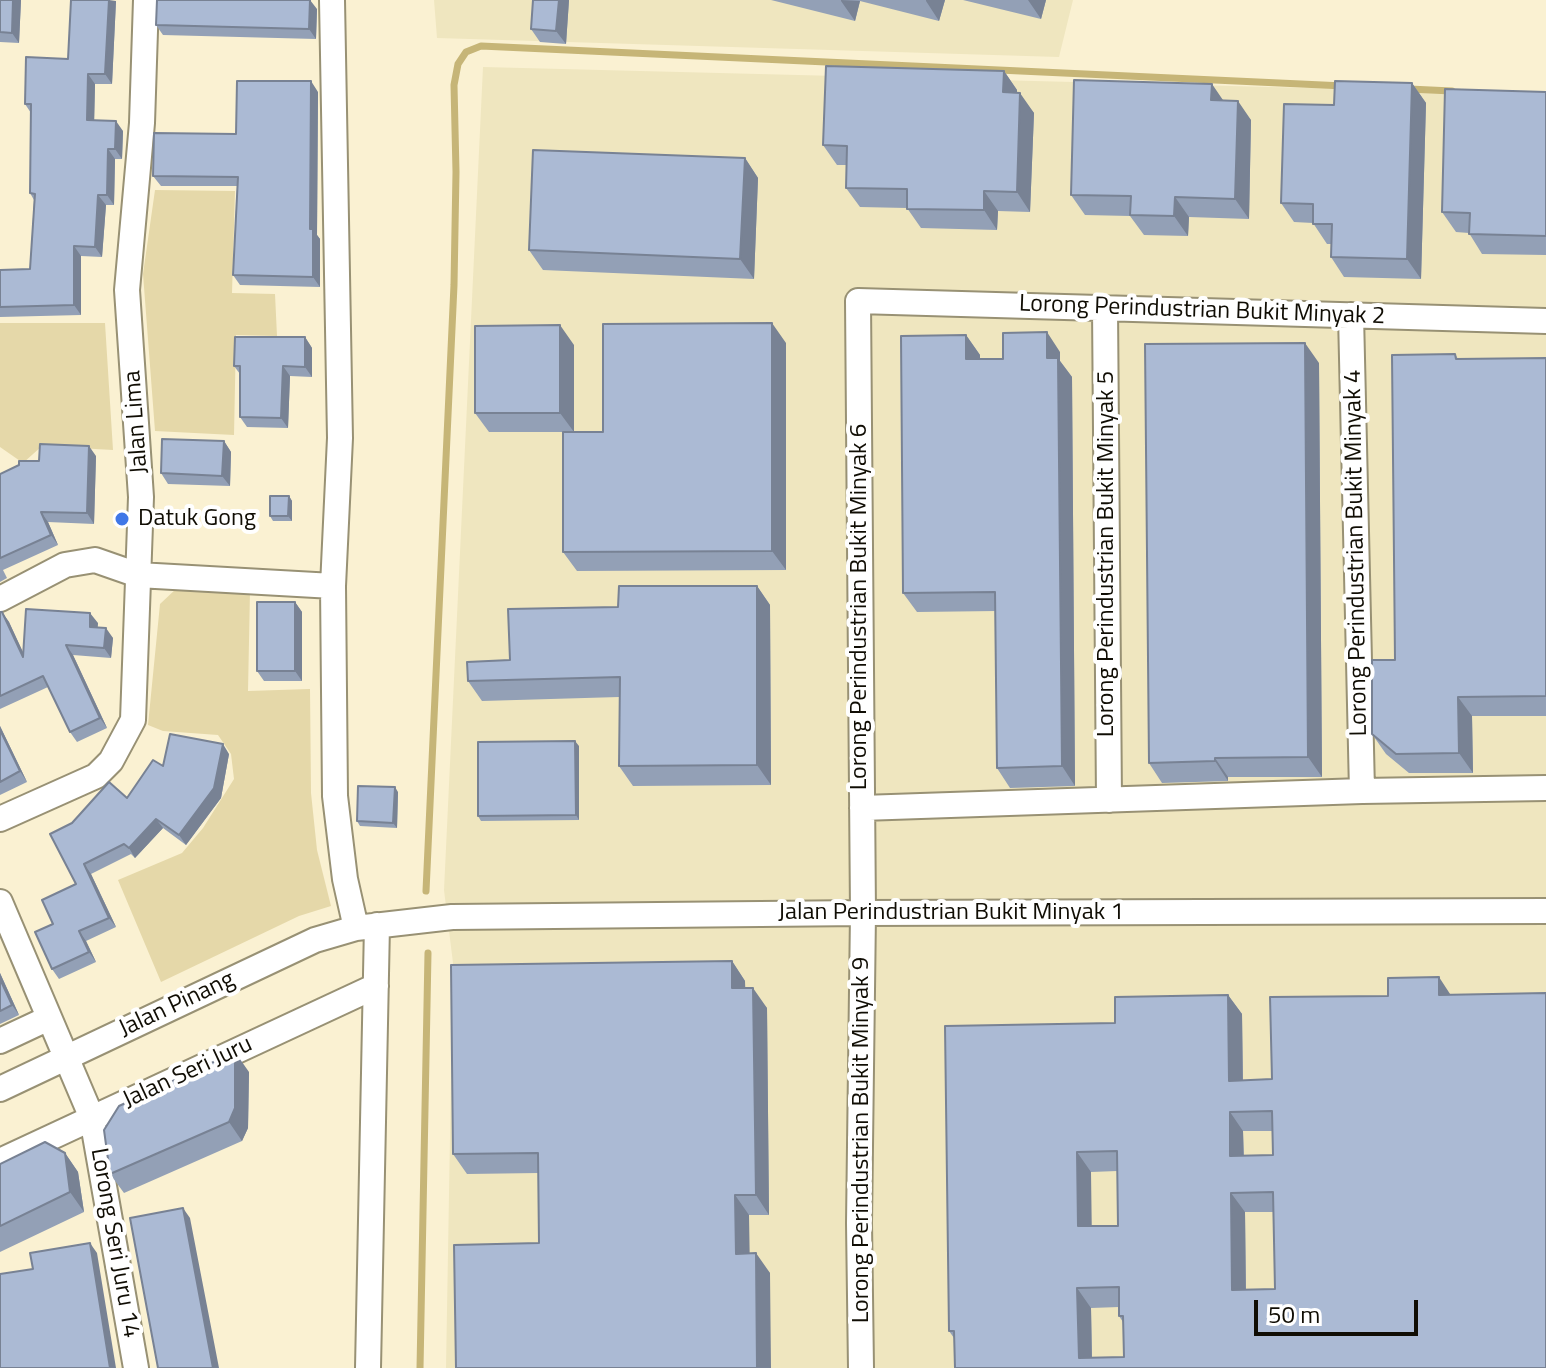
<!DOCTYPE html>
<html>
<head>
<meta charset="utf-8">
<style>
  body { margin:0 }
  #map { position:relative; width:1546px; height:1368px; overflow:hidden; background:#faf1d2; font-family:"Titillium Web",sans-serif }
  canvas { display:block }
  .scale { position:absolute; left:1254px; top:1300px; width:164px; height:36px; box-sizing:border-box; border:4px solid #100d04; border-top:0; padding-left:10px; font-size:24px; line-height:28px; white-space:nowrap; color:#100d04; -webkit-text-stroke:6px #fff; paint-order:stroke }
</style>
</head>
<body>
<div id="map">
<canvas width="1546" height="1368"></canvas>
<div class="scale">50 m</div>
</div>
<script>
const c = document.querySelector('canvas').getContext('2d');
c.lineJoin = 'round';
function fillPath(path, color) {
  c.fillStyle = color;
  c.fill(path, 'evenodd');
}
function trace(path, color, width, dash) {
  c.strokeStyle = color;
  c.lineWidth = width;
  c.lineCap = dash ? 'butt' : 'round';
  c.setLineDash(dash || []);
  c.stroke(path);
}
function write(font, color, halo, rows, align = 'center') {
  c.font = font + ' "Titillium Web",sans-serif';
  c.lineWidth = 8;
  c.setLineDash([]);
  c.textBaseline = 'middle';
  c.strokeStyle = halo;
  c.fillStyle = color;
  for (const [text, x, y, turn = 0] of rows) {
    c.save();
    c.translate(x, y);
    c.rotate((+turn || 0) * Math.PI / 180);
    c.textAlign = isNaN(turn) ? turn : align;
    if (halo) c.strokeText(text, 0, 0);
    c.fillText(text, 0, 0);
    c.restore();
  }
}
const built = new Path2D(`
  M434,0H1073L1059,57L437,38Z
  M483,67L1546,94V1368H446L453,963L444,890Z`);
const green = new Path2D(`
  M155,190L235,191L232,293L275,294L277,336L236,335L234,435L155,431L143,274Z
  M0,323H105L113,450L42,446L23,463L0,447Z
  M177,588L250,591L248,691L310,689L311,793L317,850L331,906L299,916L161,982L118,880L182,853L203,828L234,779L231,754L218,735L163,731L148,725L160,604Z`);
const stream = new Path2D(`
  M1409,89L1452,91
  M426,891L454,285L456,172L454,85L458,64L466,52L481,46L1344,86
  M420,1368L428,953`);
const minor = new Path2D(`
  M332,0L340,438L333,586L335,796L345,879L356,928
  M1105,308L1109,800
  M1351,315L1362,791
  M0,599L65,565L95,560L138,575L333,586
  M862,808L1362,791L1546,788
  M0,819L96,776L111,761L133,720L141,497L127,290L142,123L146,0
  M0,902L92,1118L136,1368
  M0,1041L49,1018
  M0,1089L315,940L356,928L452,917L863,913L1546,911
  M0,1161L376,986
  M368,1368L377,925
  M861,1368L859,1223L863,913L858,301L1546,321`);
const wall = new Path2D(`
  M0,0H21L19,43L0,42Z
  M569,0L566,44L540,42L531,29Z
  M771,0H945L939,21L860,1L855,21Z
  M963,0H1046L1041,19Z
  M116,1L112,84H95L94,120L123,131L122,159H115L114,205H106L102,257L81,256V315L0,317V270L30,269L34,200L30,193L31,113L25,104L68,59Z
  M317,9L316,39L163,35L156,25Z
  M1004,71L1017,90V93L1034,113L1030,212L998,211L997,230L921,228L907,208L860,207L846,188L847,165H837L823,145Z
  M1412,83L1426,103L1421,279L1344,277L1331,257V244H1327L1313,223L1294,222L1281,203L1334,105Z
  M318,92L317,235L320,239V287L240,285L233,275L237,186H161L153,176Z
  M1546,92V255L1482,254L1469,233L1456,232L1442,212Z
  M1223,100L1251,120L1249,219L1189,217L1188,236L1144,235L1130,216L1085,215L1071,195Z
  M745,158L758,178L754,279L543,270L529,250Z
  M966,335L980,355V359H1003L1060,352V361L1072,377L1075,786L1010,788L997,768L996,611L917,612L903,593Z
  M305,337L312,348V377L290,376L288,428L247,427L240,417V374L234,366Z
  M786,343V570L577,571L563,552L603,432Z
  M574,345V432H489L475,413Z
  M1455,354L1458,359L1546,358V716H1472L1473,773H1409L1386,754L1372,734L1395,660Z
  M1319,363L1322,777H1228V781L1162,783L1149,763Z
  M224,441L231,452L230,486L168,484L161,473Z
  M96,456L94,524L48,522L58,545L3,570L7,578L0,582V474L39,461Z
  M289,496L292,501V521H273L270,516Z
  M757,586L770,605L771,785L633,786L619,766V697L482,701L468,681L618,607Z
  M295,602L302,612V681H264L257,671Z
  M0,612H2L9,622L23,653L98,623L97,627L113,638L111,658L73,655L107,728L77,742L70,732L48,687L0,709Z
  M0,726L27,782L0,795Z
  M579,746V820L481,821L478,816Z
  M229,754L221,798L186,845L163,828L135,858L131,854L91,874L116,927L86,941L96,962L59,979L52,969L53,924L76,884L50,834L127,798L163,766Z
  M398,792L397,828L360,826L357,821Z
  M732,961L745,981V988L767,1008L769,1215H749V1254L770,1273L539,1243L538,1173L467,1174L453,1154Z
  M0,973L19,1015L0,1024Z
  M1228,995L1242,1014L1243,1080L1546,1368H955L954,1338L949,1331L1115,1023ZM1243,1131H1273V1155L1244,1156ZM1117,1171L1118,1226H1091V1172ZM1245,1212H1274L1275,1289L1246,1290ZM1119,1307V1316L1123,1322L1124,1357H1092L1091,1308Z
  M249,1072L248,1128L242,1141L124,1193L110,1174Z
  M65,1153L78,1172L84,1212L0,1252V1164Z`);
const shadedWall = new Path2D(`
  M13,0H21L19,43L12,33Z
  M109,0L116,1L112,84L105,74Z
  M310,0L317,9L316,39L309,29Z
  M559,0H569L566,44L556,31Z
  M841,0L860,1L855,21L841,1Z
  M926,0H945L939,21L926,1Z
  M1028,0H1046L1041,19Z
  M1004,71L1017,90V112L1003,92Z
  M88,74L95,84L94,130L87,120Z
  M311,81L318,92L317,235L320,239V287L313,277L310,229Z
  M1412,83L1426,103L1421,279L1407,259Z
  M1212,84L1225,103L1211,100Z
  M1020,93L1034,113L1030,212L1017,192Z
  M1238,101L1251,120L1249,219L1235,199Z
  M116,121L123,131L122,159L115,149Z
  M108,149L115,159L114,205L107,195Z
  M745,158L758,178L754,279L740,259Z
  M984,191L998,211L997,230L984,210Z
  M98,195L106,205L102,257L95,247Z
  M1175,197L1189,217L1188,236L1174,216Z
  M74,246L81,256V315L74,305Z
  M772,323L786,343V570L772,551Z
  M560,325L574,345V432L560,413Z
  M1047,332L1060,352V361L1072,377L1075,786L1062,766Z
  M966,335L980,355V378L966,359Z
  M305,337L312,348V377L305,367Z
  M1305,343L1319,363L1322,777L1308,757Z
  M283,366L290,376L288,428L281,418Z
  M224,441L231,452L230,486L222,476Z
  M89,446L96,456L94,524L87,513Z
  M289,496L292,501V521L288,516Z
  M41,512L48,522L58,545L51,535Z
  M757,586L770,605L771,785L757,765Z
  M295,602L302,612V681L295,671Z
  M2,612L9,622L30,667L23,657Z
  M90,613L98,623L97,637L90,627Z
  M106,628L113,638L111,658L104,648Z
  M66,645L73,655L107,728L100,718Z
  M1458,697L1472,716L1473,773L1459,753Z
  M0,726L27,782L20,771L0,730Z
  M575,741L579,746V820L576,815Z
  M223,744L229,754L221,798L186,845L179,835Z
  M1215,758L1228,777V781L1215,761Z
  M395,787L398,792L397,828L393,823Z
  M156,819L163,828L135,858L129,848Z
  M84,864L91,874L116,927L109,918Z
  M79,931L86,941L96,962L89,952Z
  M732,961L745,981L746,1008L732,988Z
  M0,973L19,1015L12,1005L0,979Z
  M1439,977L1452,997L1439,995Z
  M753,988L767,1008L769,1215L756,1195Z
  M1228,995L1242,1014L1243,1100L1229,1081Z
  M235,1052L249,1072L248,1128L242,1141L229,1122Z
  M1230,1112L1243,1131L1244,1176L1230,1156Z
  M1077,1152L1091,1172L1092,1245L1078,1226Z
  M65,1153L78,1172L84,1212L70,1192Z
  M1231,1193L1245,1212L1246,1310L1232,1290Z
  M735,1195L749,1215L750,1273L736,1254Z
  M183,1208L190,1218L219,1368H213Z
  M90,1243L97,1253L116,1368H110Z
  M756,1253L770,1273L771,1368H757Z
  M1077,1288L1091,1308L1092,1368L1079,1358Z`);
const building = new Path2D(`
  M0,0H13L12,33L0,32Z
  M71,0H109L105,74H88L87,120L116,121L115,149H108L107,195H98L95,247L74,246V305L0,307V270L30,269L35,194L30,193L31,104H25L26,57L68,59Z
  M157,0H310L309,29L156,25Z
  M533,0H559L556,31L531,29Z
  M826,66L1004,71L1003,92L1020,93L1017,192L984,191V210L907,209V189L846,188L847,146L823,145Z
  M1074,80L1212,84L1211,100L1238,101L1235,199L1175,197L1174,216L1130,215L1131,196L1071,195Z
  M237,81H311L310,229H313V277L233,275L238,177L153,176L154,133L236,134Z
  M1335,81L1412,83L1407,259L1331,257L1332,224H1313V204L1281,203L1284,104L1334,105Z
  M1445,89L1546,92V236L1469,234L1470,213L1442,212Z
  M533,150L745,158L740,259L529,250Z
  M772,323V551L563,552V432H603V324Z
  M560,325V413H475V326Z
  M1047,332V358H1058L1062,766L997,768L995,592L903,593L901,336L966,335V359H1003V333Z
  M235,337H305V367L283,366L281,418L240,417V366H234Z
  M1305,343L1308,757L1215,758V761L1149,763L1145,344Z
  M1455,354L1456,359L1546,358V696L1458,697L1459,753L1396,754L1372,734V660H1395L1392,355Z
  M162,439L224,441L222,476L161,473Z
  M40,444L89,446L87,513L41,512L51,535L0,558V474L19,465V461H39Z
  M270,496H289L288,516H270Z
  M619,586H757V765L619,766L620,677L468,681L467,662L510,660L508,609L618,607Z
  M257,602H295V671H257Z
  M26,609L90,613V627L106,628L104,648L66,645L100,718L70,732L43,676L0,696V612H2L23,657Z
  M0,730L20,771L0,782Z
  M170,734L223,744L214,788L179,835L156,819L129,848L124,844L84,864L109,918L79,931L89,952L52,969L35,932L53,924L42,900L76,884L50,834L72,823L109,782L127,798L153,760L163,766Z
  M575,741L576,815L478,816V742Z
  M358,786L395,787L393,823L357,821Z
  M732,961V988H753L756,1195H735L736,1254L756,1253L757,1368H456L454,1245L539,1243L538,1153L453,1154L451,965Z
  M1439,977V995L1546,993V1368H955L954,1331H949L945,1026L1115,1023V997L1228,995L1229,1081L1272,1079L1270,997L1388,996V978ZM1272,1111L1273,1155L1230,1156V1112ZM1117,1151L1118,1226H1078L1077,1152ZM1273,1192L1275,1289L1232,1290L1231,1193ZM1119,1287V1316H1123L1124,1357L1079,1358L1077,1288Z
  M0,979L12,1005L0,1011Z
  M235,1052V1108L229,1122L110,1174L104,1130L119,1106Z
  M45,1142L65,1153L70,1192L0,1226V1164Z
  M183,1208L213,1368H158L130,1218Z
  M90,1243L110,1368H0V1274L33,1269L30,1253Z`);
const markers = [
  [122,519,8,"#3f77e7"]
];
const streetNames = [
  ["Lorong Perindustrian Bukit Minyak 2",1202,311,2],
  ["Jalan Lima",137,422,-94],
  ["Lorong Perindustrian Bukit Minyak 4",1357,553,-91],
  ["Lorong Perindustrian Bukit Minyak 5",1107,554,-90],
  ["Lorong Perindustrian Bukit Minyak 6",860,607,-90],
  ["Jalan Perindustrian Bukit Minyak 1",951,913],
  ["Jalan Pinang",177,1005,-25],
  ["Jalan Seri Juru",188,1073,-25],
  ["Lorong Perindustrian Bukit Minyak 9",862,1140,-90],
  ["Lorong Seri Juru 14",114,1243,80]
];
const poiNames = [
  ["Datuk Gong",138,519]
];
fillPath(built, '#efe6bf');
fillPath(green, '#e5d8a9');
trace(stream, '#c6b577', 7);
trace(minor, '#989174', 28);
trace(minor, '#fff', 24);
fillPath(wall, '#93a0b6');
fillPath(shadedWall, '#788294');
fillPath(building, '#abbad4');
trace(building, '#788294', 2);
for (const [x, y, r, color] of markers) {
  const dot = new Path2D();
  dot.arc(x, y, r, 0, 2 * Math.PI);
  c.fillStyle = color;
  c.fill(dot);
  trace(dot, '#fff', 3);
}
write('24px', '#100d04', '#fff', streetNames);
write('24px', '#100d04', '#fff', poiNames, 'left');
</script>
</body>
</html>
